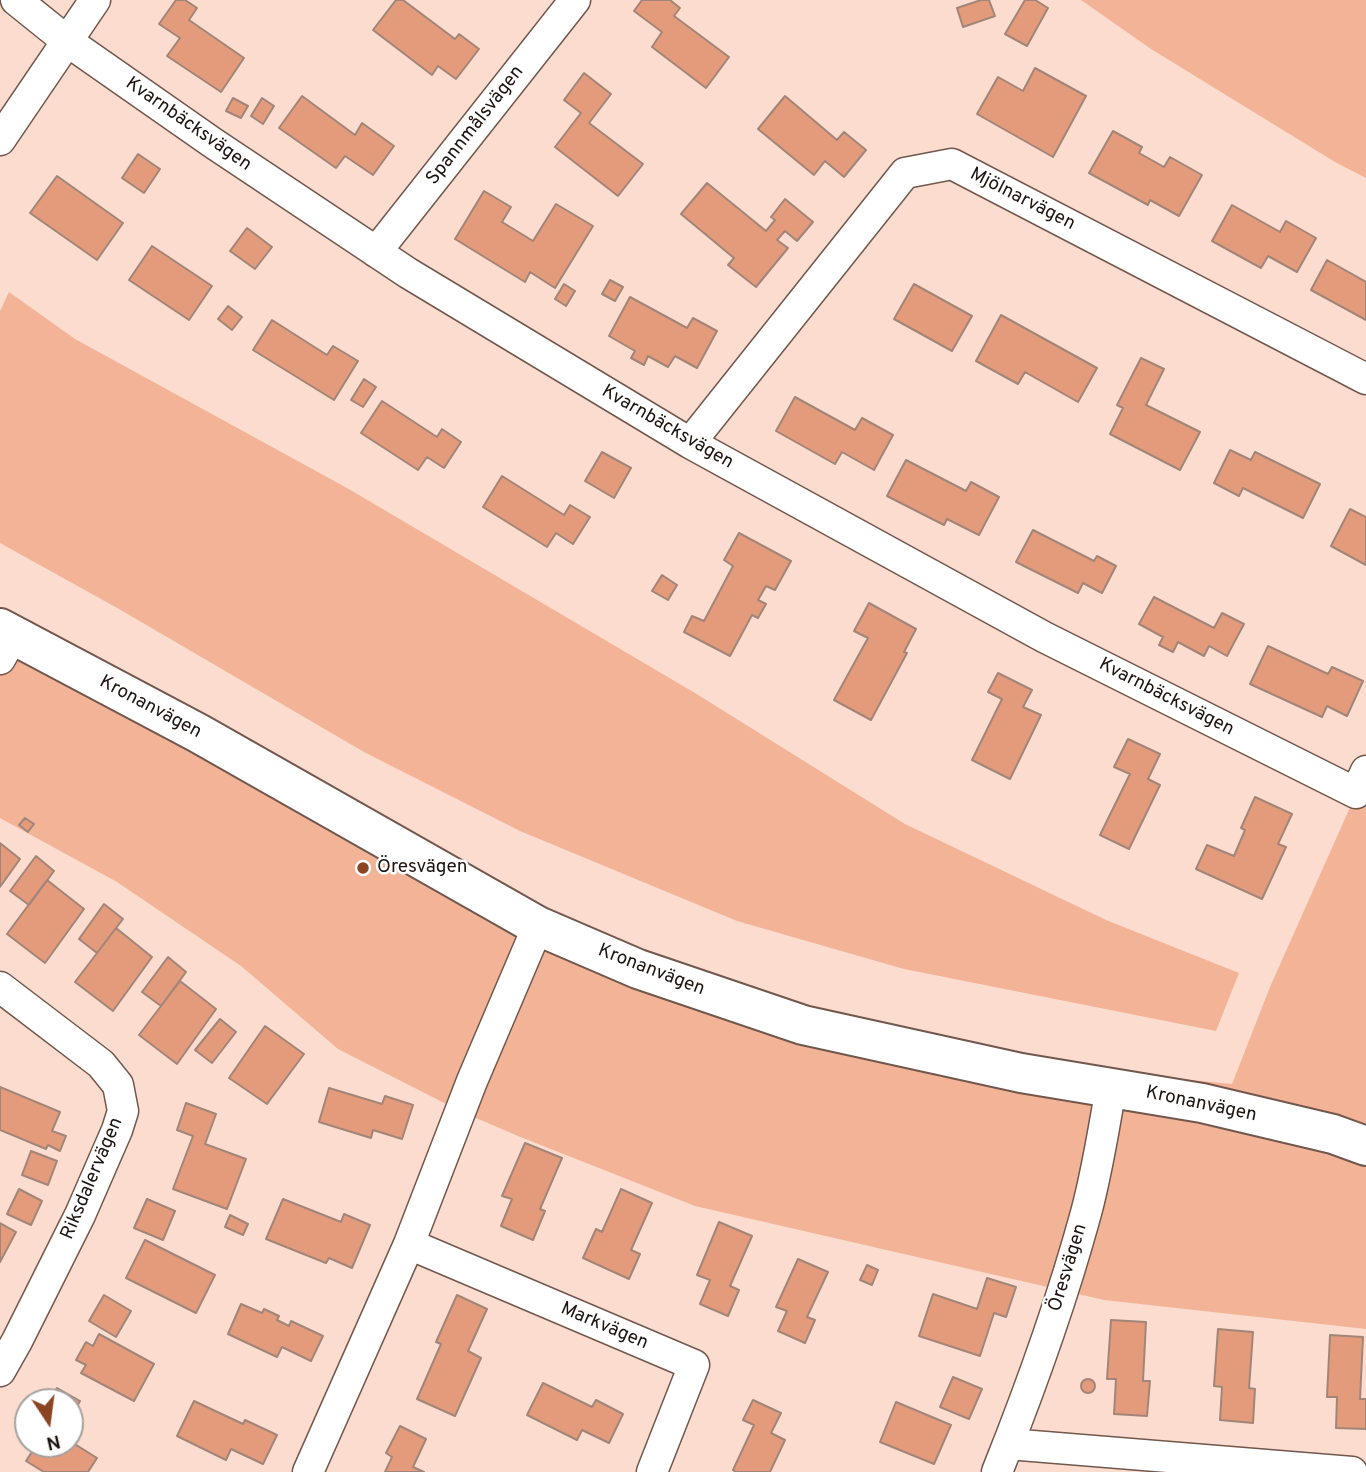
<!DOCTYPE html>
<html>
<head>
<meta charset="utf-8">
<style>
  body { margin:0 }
  #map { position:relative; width:1366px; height:1472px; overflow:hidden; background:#fcdccf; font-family:Overpass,sans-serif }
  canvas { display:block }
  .north { position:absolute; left:14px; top:1388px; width:70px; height:70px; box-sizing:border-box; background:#fff; border:2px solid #a5a19f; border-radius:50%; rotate:167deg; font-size:19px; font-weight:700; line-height:28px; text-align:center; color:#1e140f }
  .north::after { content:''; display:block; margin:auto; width:24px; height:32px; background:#8c4523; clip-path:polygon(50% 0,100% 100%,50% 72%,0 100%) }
</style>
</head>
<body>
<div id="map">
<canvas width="1366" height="1472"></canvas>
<div class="north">N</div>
</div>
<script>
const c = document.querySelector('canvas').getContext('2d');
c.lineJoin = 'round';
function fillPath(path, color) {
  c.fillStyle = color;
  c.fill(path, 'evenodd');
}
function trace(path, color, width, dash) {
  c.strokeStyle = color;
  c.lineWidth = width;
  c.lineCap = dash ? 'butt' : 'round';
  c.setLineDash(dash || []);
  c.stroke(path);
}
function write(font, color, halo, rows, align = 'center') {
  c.font = font + ' Overpass,sans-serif';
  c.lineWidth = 5;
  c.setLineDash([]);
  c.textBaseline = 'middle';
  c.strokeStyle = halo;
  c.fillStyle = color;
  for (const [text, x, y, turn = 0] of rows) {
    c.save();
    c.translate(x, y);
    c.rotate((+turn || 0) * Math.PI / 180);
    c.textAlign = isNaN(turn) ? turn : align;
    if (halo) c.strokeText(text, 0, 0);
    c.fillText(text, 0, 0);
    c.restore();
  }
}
const green = new Path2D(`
  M1081,0H1366V178L1335,162L1151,49Z
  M9,292L75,339L347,488L695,693L905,824L1106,920L1239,973L1216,1031L904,969L737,921L520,831L364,752L119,609L0,543V311Z
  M0,644L526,920L938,1055L1232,1084L1270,987L1356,794L1366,798V1329L1104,1300L695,1206L518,1136L460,1111L338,1049L241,966L117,882L0,818Z`);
const building = new Path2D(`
  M176,0H185L197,8L189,20L244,58L221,92L167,56L180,38L159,24Z
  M396,0H403L455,39L459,34L479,49L456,79L438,66L432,75L373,30Z
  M642,0H670L680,8L674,16L729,57L706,88L652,47L662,32L634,11Z
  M981,0H989L995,16L963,27L957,8Z
  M1025,0H1035L1048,8L1027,46L1005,34Z
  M1035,68L1086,96L1053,157L977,114L998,77L1023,91Z
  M584,73L611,94L589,123L643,164L618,196L555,147L581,113L564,100Z
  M302,96L355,135L362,123L394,146L373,175L345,156L336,168L279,128Z
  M785,96L837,140L844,132L866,150L844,177L825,161L814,175L758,129Z
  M233,98L248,106L241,118L226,111Z
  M262,98L274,106L263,124L251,116Z
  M1113,131L1142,147L1139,153L1164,167L1170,157L1202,175L1179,216L1150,200L1148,205L1089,173Z
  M138,154L160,169L144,193L122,178Z
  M57,176L123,223L97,260L30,213Z
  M707,183L766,231L775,220L771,217L785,199L813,222L797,241L785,231L777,240L788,248L756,287L728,265L734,258L681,214Z
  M484,191L511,207L502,222L533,241L556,204L593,226L555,288L530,272L525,282L455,239Z
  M1232,205L1280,232L1286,221L1316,238L1297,272L1268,256L1261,268L1212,241Z
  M247,228L272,247L255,269L230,251Z
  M152,246L212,286L189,320L129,280Z
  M1327,260L1366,282V320L1311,290Z
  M610,280L623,287L615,301L602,294Z
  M564,284L575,291L566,306L555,299Z
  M914,284L972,316L952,351L894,319Z
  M630,297L687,328L693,318L717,331L697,368L675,356L668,367L648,356L644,365L631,358L635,351L609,336Z
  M228,306L242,317L232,330L218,319Z
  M1001,315L1097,368L1078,402L1025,372L1018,384L976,361Z
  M272,320L327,355L333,346L358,361L334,400L253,350Z
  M1141,358L1164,369L1146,405L1200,432L1180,470L1110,434L1123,408L1117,405Z
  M364,379L376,387L363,407L351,400Z
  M795,397L855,430L862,418L893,435L874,470L842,452L835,464L776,431Z
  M382,401L437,437L442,429L461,442L444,468L427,457L418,470L361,433Z
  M1230,450L1251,460L1255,452L1320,484L1303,518L1243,488L1239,496L1214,483Z
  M602,452L631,468L614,498L585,481Z
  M906,460L966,491L971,482L999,497L979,535L947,519L944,525L887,496Z
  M502,476L564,515L570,505L590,517L573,544L556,533L547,547L483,507Z
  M1350,509L1366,517V565L1331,546Z
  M1033,530L1094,561L1097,556L1116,566L1102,593L1083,583L1078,593L1016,562Z
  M739,533L791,561L775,590L766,586L758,600L766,604L758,618L752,615L730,656L684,632L692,616L704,621L733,566L724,560Z
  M662,575L677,585L668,600L652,591Z
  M1154,597L1214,628L1222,613L1244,624L1227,656L1209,646L1204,656L1178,642L1173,652L1159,645L1163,637L1139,624Z
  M869,603L916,629L904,652L907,653L871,720L834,700L868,638L854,631Z
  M1268,646L1328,674L1332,667L1363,681L1347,716L1327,706L1322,717L1250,684Z
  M998,673L1032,690L1023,707L1041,715L1010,779L972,760L1002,699L988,692Z
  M1128,739L1160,754L1148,779L1160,785L1129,849L1100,835L1130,774L1114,767Z
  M1255,797L1292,814L1278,844L1286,847L1262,899L1196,869L1207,845L1234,856L1245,830L1241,828Z
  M25,818L34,824L28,832L19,825Z
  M0,843L20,859L0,887Z
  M36,856L54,871L29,905L10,891Z
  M47,880L84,909L45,963L7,934Z
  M104,904L123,919L97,953L79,939Z
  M116,928L152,957L113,1011L75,982Z
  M168,957L186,972L161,1006L142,992Z
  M180,981L216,1009L177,1064L139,1035Z
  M220,1019L236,1032L212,1063L195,1050Z
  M265,1026L304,1054L267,1104L229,1078Z
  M0,1087L60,1112L52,1131L66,1136L60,1151L48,1145L46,1149L0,1130Z
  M329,1088L382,1104L385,1096L413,1105L402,1139L373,1130L371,1138L319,1122Z
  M186,1103L216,1114L205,1144L246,1159L227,1209L173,1189L193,1136L177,1130Z
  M525,1143L562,1158L540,1209L545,1211L533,1240L501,1226L512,1199L502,1196Z
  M31,1151L57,1161L48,1185L22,1175Z
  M19,1189L42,1201L31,1225L7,1214Z
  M621,1189L652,1203L631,1250L640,1254L629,1279L583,1258L596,1229L602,1232Z
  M147,1199L175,1211L163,1240L134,1228Z
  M283,1199L341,1222L344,1214L370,1225L352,1268L329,1258L326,1263L266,1239Z
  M230,1215L248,1224L243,1235L225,1227Z
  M719,1222L752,1236L730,1286L739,1290L728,1316L700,1304L710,1280L697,1275Z
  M0,1223L16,1232L0,1262Z
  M145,1240L215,1275L196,1313L126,1278Z
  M798,1259L828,1272L807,1317L815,1320L805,1343L778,1331L787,1311L776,1307Z
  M867,1265L878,1270L872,1285L860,1280Z
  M987,1278L1016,1287L1006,1317L994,1313L980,1356L919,1336L933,1294L977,1309Z
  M104,1295L131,1311L116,1337L89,1321Z
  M457,1295L487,1309L468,1351L481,1358L455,1416L417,1399L441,1344L436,1342Z
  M241,1304L262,1313L264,1309L279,1316L277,1320L289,1326L291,1321L323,1336L311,1361L282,1347L277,1357L228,1334Z
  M1111,1320L1146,1322L1143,1381H1150L1147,1416L1114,1414L1116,1379H1107Z
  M1218,1329L1253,1332L1249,1388L1255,1389L1253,1423L1220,1420L1222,1387L1214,1386Z
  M99,1334L154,1364L134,1401L81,1373L86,1365L76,1360L86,1342L93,1346Z
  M1330,1335L1363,1337L1360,1399H1366V1429L1336,1428L1337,1397H1327Z
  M953,1377L982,1389L969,1419L940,1407Z
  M1081 1386a7 7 0 1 1 14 0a7 7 0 1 1-14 0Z
  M543,1383L592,1407L596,1400L623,1414L609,1443L582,1430L577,1440L527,1415Z
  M57,1388L80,1401L70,1419V1402H49Z
  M753,1400L781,1413L771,1433L785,1440L770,1472H736L733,1470L754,1425L743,1420Z
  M194,1401L243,1424L245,1420L277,1435L263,1464L231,1449L226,1460L177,1436Z
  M896,1402L951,1425L934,1464L880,1442Z
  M400,1426L426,1439L413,1467L424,1472H385L392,1457L386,1453Z
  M70,1441L97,1458L88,1472H44L26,1461L37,1444H70Z`);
const minor = new Path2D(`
  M16,0L67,41L213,143L408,273L690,443L1044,637L1356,793L1366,771
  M0,140L95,0
  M376,252L575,0
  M690,443L905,173L952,164L1366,379
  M0,659L13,636
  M0,987L101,1064L118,1085L123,1111L117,1130L80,1215L17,1341L0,1371
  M409,1244L694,1365L652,1472
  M1008,1444L1352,1472
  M308,1472L409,1244L472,1081L538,926
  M997,1472C1031,1387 1062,1301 1086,1213C1097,1172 1104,1129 1111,1087`);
const tertiary = new Path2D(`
  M0,628L198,733L538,926L638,969L803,1025L1021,1073L1202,1103L1333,1134L1366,1146`);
const markers = [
  [363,868,7,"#8c4523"]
];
const streetNames = [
  ["Kvarnbäcksvägen",188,125,35],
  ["Spannmålsvägen",476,126,-52],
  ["Mjölnarvägen",1022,200,27],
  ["Kvarnbäcksvägen",667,428,30],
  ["Kvarnbäcksvägen",1166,698,27],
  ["Kronanvägen",150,708,28],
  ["Kronanvägen",651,971,21],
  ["Kronanvägen",1201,1105,12],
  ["Riksdalervägen",93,1179,-67],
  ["Öresvägen",1069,1268,-73],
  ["Markvägen",604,1327,23]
];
const poiNames = [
  ["Öresvägen",377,868]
];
fillPath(green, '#f3b397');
fillPath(building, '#e49b7b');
trace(building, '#a28579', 2);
trace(minor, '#71574c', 33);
trace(tertiary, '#71574c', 42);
trace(minor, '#fff', 30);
trace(tertiary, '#fff', 38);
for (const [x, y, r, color] of markers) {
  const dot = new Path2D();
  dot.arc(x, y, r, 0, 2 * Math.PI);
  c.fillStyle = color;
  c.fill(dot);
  trace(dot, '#fff', 2.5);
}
write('19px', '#1e140f', '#fff', streetNames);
write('19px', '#1e140f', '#fff', poiNames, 'left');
</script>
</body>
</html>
